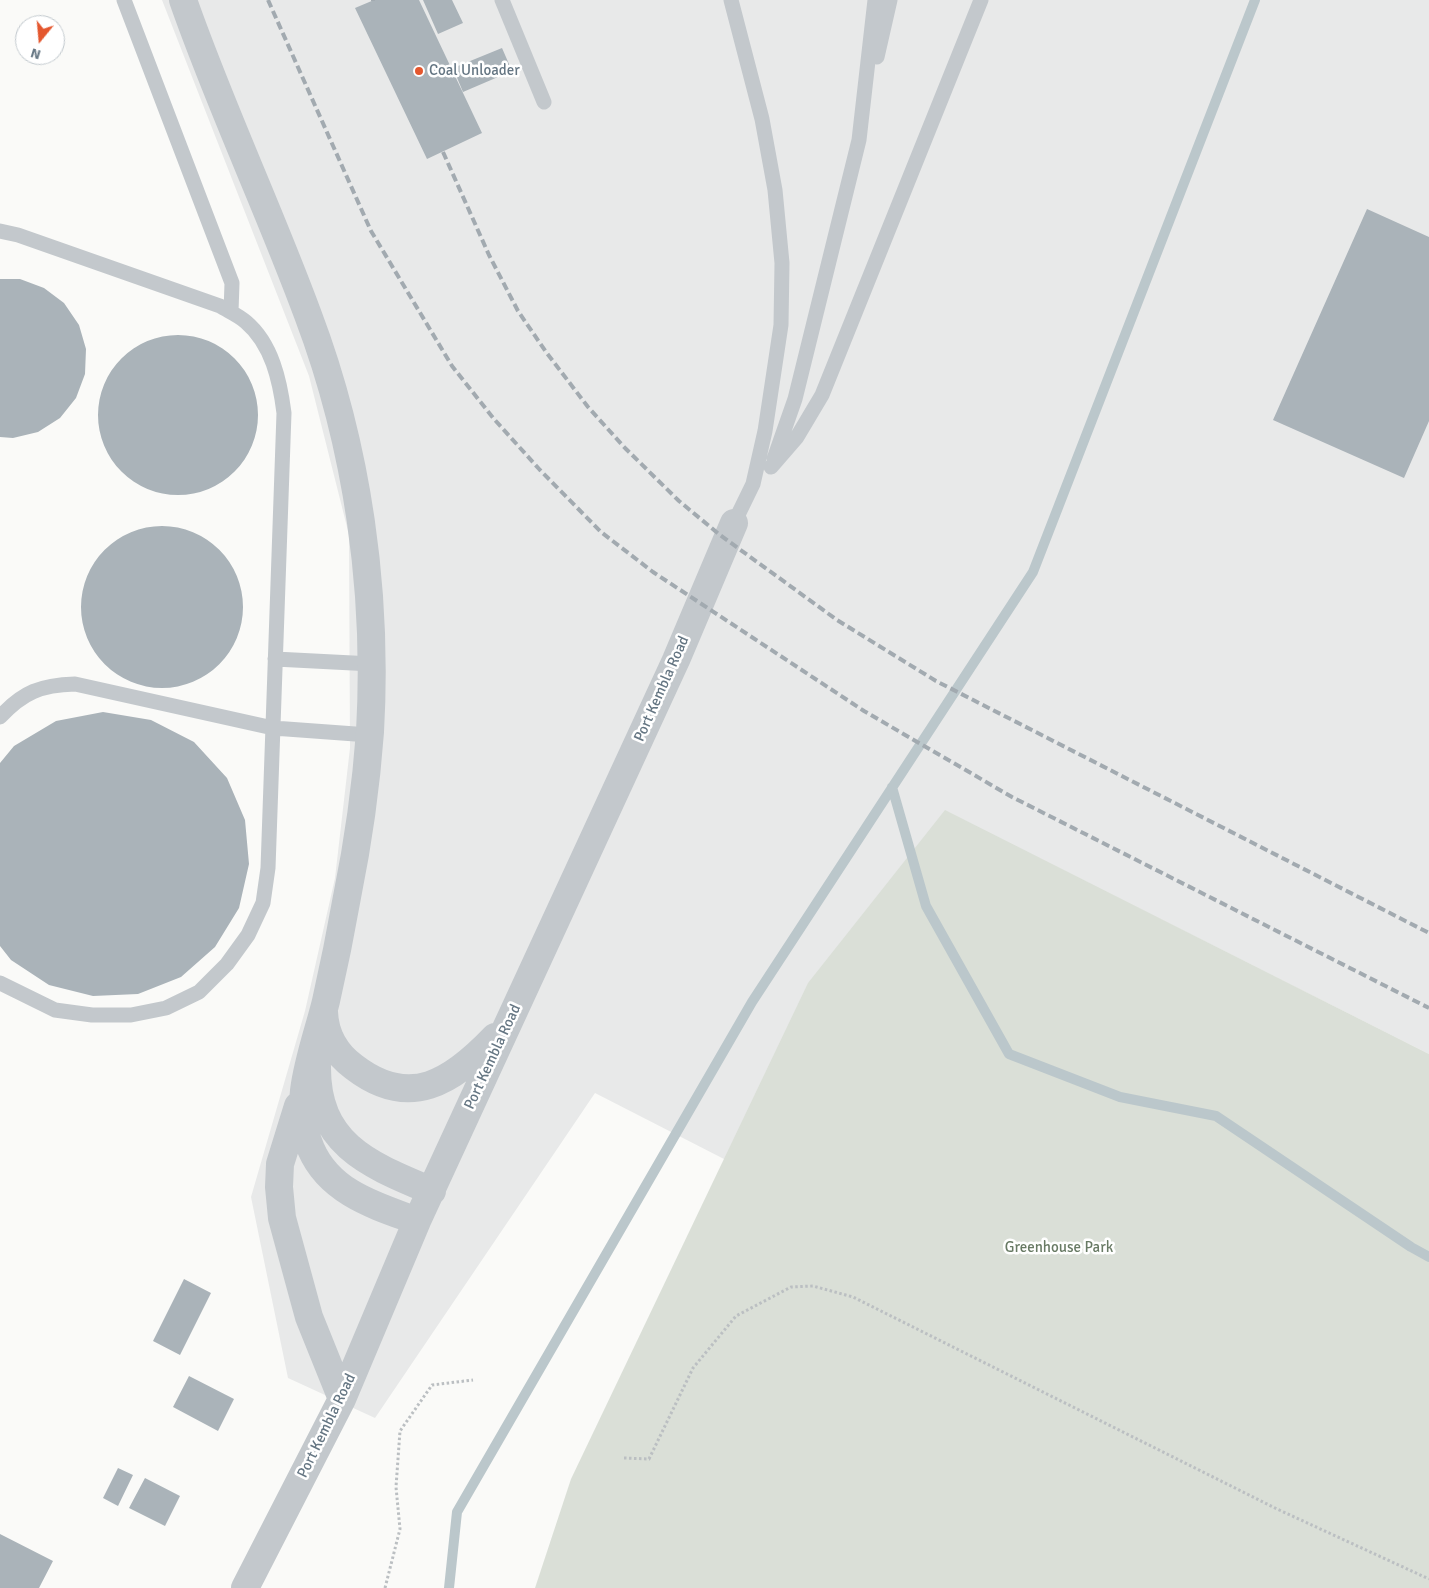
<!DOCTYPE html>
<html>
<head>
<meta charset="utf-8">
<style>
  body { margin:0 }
  #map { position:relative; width:1429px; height:1588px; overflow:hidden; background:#fafaf8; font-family:Signika,sans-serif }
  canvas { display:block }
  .north { position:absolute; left:15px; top:15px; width:50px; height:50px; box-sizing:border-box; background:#fff; border:1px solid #c1c8cd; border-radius:50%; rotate:197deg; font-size:14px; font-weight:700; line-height:20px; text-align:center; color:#657683 }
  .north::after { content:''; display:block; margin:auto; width:18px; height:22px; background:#e4572e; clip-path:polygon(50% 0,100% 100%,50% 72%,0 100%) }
</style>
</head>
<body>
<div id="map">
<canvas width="1429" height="1588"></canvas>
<div class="north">N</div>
</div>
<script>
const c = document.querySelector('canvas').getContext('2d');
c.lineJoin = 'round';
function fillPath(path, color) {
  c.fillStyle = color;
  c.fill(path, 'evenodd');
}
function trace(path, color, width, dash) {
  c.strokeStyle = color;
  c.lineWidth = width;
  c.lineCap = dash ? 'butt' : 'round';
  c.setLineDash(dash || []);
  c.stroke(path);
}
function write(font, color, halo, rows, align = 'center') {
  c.font = font + ' Signika,sans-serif';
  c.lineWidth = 5;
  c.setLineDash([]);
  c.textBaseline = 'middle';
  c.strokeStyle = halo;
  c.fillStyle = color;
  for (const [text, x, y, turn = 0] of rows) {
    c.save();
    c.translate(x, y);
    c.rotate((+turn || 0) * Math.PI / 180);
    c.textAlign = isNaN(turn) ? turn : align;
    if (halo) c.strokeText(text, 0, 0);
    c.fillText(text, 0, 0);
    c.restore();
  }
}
const built = new Path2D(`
  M162,0H1429V1054L949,813L765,1180L595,1093L375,1418L288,1378L251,1197L305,1011L335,878L350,748L349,535L309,376Z`);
const green = new Path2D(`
  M945,810L1429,1054V1588H535L571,1479L808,983Z`);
const stream = new Path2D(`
  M892,787L926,906L1009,1054L1120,1097L1216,1116L1411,1247L1429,1257
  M449,1588L457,1512L752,1002L1033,572L1255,0`);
const building = new Path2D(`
  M374,0H419L482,133L427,159L355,8Z
  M423,0H452L463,23L438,34Z
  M502,48L512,71L463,92L453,68Z
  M1367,209L1429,237V421L1404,478L1273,420Z
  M0,279H20L44,288L64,303L79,325L86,349L85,374L76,398L60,418L38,432L13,438L0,437Z
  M98 415a80 80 0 1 1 160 0a80 80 0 1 1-160 0Z
  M81 607a81 81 0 1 1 162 0a81 81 0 1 1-162 0Z
  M103,712L151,720L194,742L227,778L245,820L249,864L239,908L215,947L181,977L138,994L93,996L49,985L11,960L0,946V763L14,746L56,721Z
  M184,1279L211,1293L180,1355L153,1341Z
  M189,1376L234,1399L218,1431L173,1407Z
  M118,1468L133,1475L118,1506L103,1498Z
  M145,1478L180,1496L165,1526L129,1508Z
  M0,1534L53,1561L39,1588H0Z`);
const path = new Path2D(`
  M624,1458L649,1459L693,1368L736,1316L791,1287L813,1286L853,1297L1277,1509L1429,1579
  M385,1588L400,1529L396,1487L400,1431L432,1385L473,1380`);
const lane = new Path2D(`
  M124,0L232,283L231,312
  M502,0L544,102
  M731,0L762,119L775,190L782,263L781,325L765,431L753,484L734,523
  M877,57L890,0
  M0,231L18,235L220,306C228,311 238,315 246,322C272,344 280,381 284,413L268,868L263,903L248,935L227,964L199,992L166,1008L131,1015H92L55,1010L0,983
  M774,459L795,399L859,140L875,0
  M771,467L797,437L822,395L981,0
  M275,659L372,664
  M0,717C23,692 41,685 75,684L273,728L369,735`);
const street = new Path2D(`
  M183,0C220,106 269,209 308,315C358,447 378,592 370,732C366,787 358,843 347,897C341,931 334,966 326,1001C315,1047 290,1103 311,1149C330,1193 376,1206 417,1221
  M324,1012C325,1035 335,1053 354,1067C410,1110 452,1082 495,1037
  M317,1066C316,1145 370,1165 432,1191
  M298,1106L280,1164L279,1187L282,1218L309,1317L342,1399
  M245,1588L342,1399L417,1221L676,660L734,523`);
const rail = new Path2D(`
  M268,0L371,231L452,366L494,419L540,470L601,532L653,572L864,711L1012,797L1429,1008
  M373,0V1
  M443,152L489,255L518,311L546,352L588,407L625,448L679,501L720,535L837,620L936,681L1429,933`);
const markers = [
  [419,71,5,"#e4572e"]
];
const poiNames = [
  ["Coal Unloader",429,71]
];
const streetNames = [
  ["Port Kembla Road",662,689,-66],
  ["Port Kembla Road",493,1057,-65],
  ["Port Kembla Road",327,1426,-64]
];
const parkNames = [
  ["Greenhouse Park",1059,1248]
];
fillPath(built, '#e8e9e9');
fillPath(green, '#dadfd7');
trace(stream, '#bbc7cb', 10);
fillPath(building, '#aab3b9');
trace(path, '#bbbfc2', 3, [2.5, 2.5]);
trace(lane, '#c3c8cc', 15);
trace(street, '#c3c8cc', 28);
trace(rail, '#a2aab0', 4, [8, 4]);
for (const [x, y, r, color] of markers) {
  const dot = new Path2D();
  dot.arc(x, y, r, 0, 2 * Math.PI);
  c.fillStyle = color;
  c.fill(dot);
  trace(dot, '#fff', 2);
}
write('15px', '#657683', '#fff', poiNames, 'left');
write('15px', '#657683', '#fff', streetNames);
write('15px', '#687a64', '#fff', parkNames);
</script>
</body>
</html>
